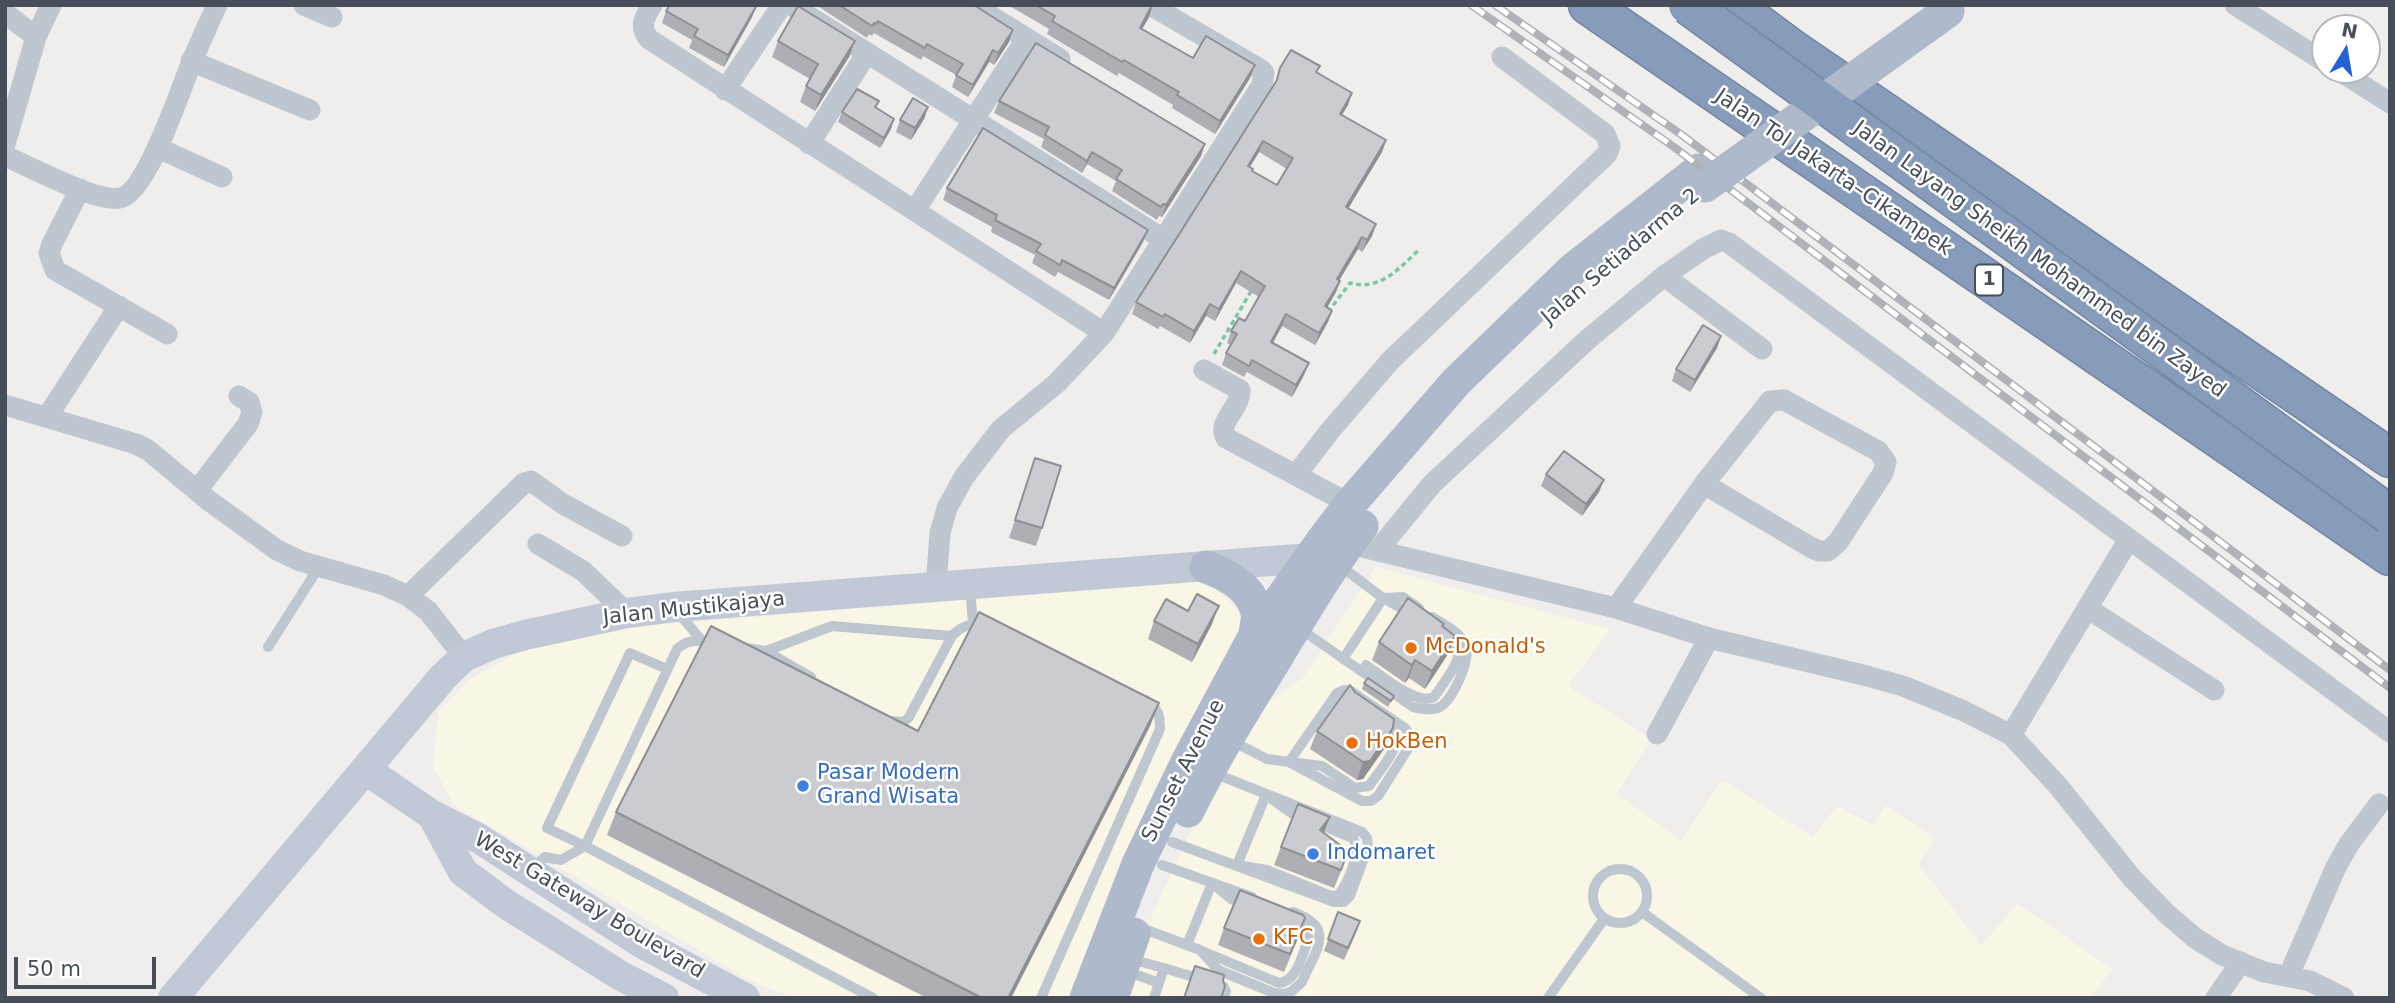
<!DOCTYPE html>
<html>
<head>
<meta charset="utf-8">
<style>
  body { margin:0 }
  #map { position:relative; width:2395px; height:1003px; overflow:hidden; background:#f0eded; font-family:"DejaVu Sans",sans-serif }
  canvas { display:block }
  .frame { position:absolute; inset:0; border:7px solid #464f59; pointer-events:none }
  .north { position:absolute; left:2311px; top:14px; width:70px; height:70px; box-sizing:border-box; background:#fff; border:2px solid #b5b9bd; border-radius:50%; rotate:11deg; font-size:19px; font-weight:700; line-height:28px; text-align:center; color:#464f59 }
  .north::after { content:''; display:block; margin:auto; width:24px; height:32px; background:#2262d4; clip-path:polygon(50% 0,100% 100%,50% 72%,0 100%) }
  .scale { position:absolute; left:14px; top:957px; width:142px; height:32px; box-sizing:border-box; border:4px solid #464f59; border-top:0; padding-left:9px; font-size:21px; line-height:24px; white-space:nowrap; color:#464f59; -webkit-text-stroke:5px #fff; paint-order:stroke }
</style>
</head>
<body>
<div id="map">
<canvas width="2395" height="1003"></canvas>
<div class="frame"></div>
<div class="north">N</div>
<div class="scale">50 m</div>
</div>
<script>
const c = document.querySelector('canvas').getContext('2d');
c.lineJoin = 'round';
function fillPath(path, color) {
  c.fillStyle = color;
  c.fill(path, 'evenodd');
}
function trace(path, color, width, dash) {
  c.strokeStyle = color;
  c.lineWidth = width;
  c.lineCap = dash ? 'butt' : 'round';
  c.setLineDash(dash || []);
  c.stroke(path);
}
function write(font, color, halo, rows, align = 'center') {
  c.font = font + ' "DejaVu Sans",sans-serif';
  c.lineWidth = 5;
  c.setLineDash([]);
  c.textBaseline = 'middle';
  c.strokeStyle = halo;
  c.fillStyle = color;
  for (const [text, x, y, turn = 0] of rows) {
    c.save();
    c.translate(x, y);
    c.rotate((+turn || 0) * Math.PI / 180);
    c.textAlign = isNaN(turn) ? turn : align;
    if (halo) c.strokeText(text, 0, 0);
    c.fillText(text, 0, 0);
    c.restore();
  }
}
const commercial = new Path2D(`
  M1376,567L1610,629L1568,686L1651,739L1617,794L1681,841L1722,780L1813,837L1837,806L1874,825L1885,805L1935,838L1918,864L1981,945L2018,904L2112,969L2091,998H1123L1153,913L1200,811L1259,708L1303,678Z
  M1207,581L1239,611L1243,632L1074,998H794L749,980L454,805L433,767L438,713L469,680L518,652L616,628Z`);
const path = new Path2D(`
  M1328,312L1350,283C1381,291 1398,269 1420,249
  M1214,354L1253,288`);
const lane = new Path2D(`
  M1338,564L1383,598L1411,614
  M970,586L973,624
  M1383,598L1403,597L1419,608
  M677,611L702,641
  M1299,628L1413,707C1422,709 1432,711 1440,707C1453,700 1472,658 1465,644C1460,632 1443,624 1432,617
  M268,647L319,567
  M746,648L766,651L811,677
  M766,651L832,626L952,636
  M1343,659L1383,598
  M1366,665C1382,676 1417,706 1434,697C1440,688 1461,662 1458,651C1456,644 1448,639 1442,635
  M667,669L630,653L547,828L585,846L873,998
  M1344,690L1351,691L1405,728L1411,736V744L1378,796L1371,801H1362L1289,762L1337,693Z
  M888,721L904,722L909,717L952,636C962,625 970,624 985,625
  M1230,740L1267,759L1322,766L1355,788L1369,786C1376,775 1402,747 1395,734C1392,730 1386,726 1381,723
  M1266,795L1291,813L1353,838C1362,853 1348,881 1339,895L1331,896L1267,870L1237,865Z
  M1172,842L1334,902H1344L1350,896L1368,847L1367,838L1362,832L1211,772
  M1162,865L1252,897
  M1593 896a27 27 0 1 1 54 0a27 27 0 1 1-54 0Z
  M531,870L545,857L561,860L585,846L677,649C689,638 701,640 717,643
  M1642,912L1761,998
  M1139,927L1200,950L1218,970L1274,993L1285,994L1292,991L1302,982C1316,949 1337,928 1293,912
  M1187,945L1212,883L1231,899L1248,905
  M1202,951L1279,983C1298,981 1302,954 1309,938L1302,926L1289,921
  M1130,959L1164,968L1154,998
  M1164,968L1223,986L1226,991L1224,998
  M1126,971L1159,983
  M1041,998L1160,729C1160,714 1158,708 1145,700
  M1548,998L1604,919`);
const street = new Path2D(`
  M304,5L332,17
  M652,5C644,18 639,27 649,39L1104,333L1057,383L1001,429L964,477L947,508L940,533L936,586
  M791,5L1163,239
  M973,5L1060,59
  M2235,5L2325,62
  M5,13L36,37
  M191,61L310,110
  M2338,70L2390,103
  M725,90L782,5
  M5,144L36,37L51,5
  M809,144L867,53
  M158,148L222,177
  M5,156C29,166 97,203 120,198C147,193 180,90 191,64C199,44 208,25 217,5
  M80,189L52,244L49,253L55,270L167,334
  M915,210L1026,39
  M1664,276L1762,349
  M1104,333L1262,85L1264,73L1260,69L1150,5
  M1204,370L1240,390C1242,407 1216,422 1226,438L1350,504
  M5,405L136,444L148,450L208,500L277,550L300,561L384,585L408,596L428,611L464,657
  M47,417L119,306
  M1296,475L1329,432L1390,361L1607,154L1610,146L1605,134L1502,57
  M198,489L248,424L252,412L249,402L239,396
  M538,544L583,571L627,613
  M1366,548L1616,608L1709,638L1863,675L1903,686L1964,711L2011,735L2059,787L2132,878L2167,914L2195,938L2222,955L2264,972L2310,981L2344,998
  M1378,550L1432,484L1587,340L1664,276L1703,249L1721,240L1729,243L2390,732
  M408,596L524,483L531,481L563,504L622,536
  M1616,608L1704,484L1770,401L1784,400L1878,451L1886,462L1883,473L1838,542L1828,551H1819L1812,548L1704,484
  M2087,608L2214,690
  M1657,734L1709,638
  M2011,735L2129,539
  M2289,975L2336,867L2349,844L2379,804
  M2216,998L2241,962`);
const secondary = new Path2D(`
  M366,770L432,815L478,838L641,943L745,998
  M432,815L463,872L506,904L621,976L664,998
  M173,998L443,677L464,657L493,644L525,635L627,613L674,607L1310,558L1329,561`);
const primary = new Path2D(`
  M1206,567C1228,575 1251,587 1257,612C1259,618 1255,628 1255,635
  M1188,811C1214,758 1246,707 1277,657C1304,612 1330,567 1362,526
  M1086,998L1138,864L1188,760L1255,635L1322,541L1350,504L1456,382L1572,270L1699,170
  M1112,998L1134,934`);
const highway = new Path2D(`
  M1588,5L2390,556
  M1733,5L1792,49L2390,458`);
const rail = new Path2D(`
  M1471,5L1674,147L2390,688
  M1495,5L1682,135L2390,670`);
const primaryBridge = new Path2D(`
  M1705,186L1948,11`);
const highwayBridge = new Path2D(`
  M1688,5L2390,515`);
const wall = new Path2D(`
  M816,5H974L1009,42L994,65L989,62L968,97L952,87L956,75L923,56L921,60L874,33L872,36L869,34L867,38Z
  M1008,5H1152L1148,19L1142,29L1193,58L1255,65L1250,78L1215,134L1172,108L1173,105L1119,73L1117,76L1047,34L1049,29Z
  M666,11L752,17L724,67L689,48L692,40L662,23Z
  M778,41H855L849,57L815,111L800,102L806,86L810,79L772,57Z
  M1320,66L1317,72L1348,105L1342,115L1386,140L1382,152L1348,208L1376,224L1372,236L1362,252L1358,249L1339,280L1340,281L1336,292L1327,308L1332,311L1328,322L1315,345L1282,326L1273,343L1309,363L1304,375L1292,397L1247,372L1244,377L1222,365L1226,353L1230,345L1227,343L1231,331L1245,321L1259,297L1236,283L1215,321L1206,316L1190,343L1160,326L1158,329L1132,314L1136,302L1275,84L1280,68ZM1259,152L1287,169L1277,185L1253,171L1250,167Z
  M879,101L876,108L891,129L880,148L838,122L842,112Z
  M999,101L1201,156L1162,217L1159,216L1157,220L1112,191L1116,181L1087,164L1082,173L1041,147L1044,139L994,113Z
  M928,107L924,119L911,140L896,132L900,120Z
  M947,188L1143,242L1109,300L1058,272L1055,277L1032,263L1035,255L991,232L992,227L943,200Z
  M1721,336L1717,348L1690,392L1672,381L1676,369Z
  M1035,458L1042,528L1036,546L1009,538Z
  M1546,474L1599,492L1582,516L1541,486Z
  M1154,621L1212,624L1192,662L1148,639Z
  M1443,626L1448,654L1425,689L1409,678L1405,683L1372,660L1379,642Z
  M1364,683L1394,696L1388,707L1362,689Z
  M1159,703L1150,726L1011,998H927L607,835L616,812Z
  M1317,731L1386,746L1363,779L1357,780L1310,749Z
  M1330,817L1324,833L1342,869L1334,888L1274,865L1281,847Z
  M1338,912L1356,933L1344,960L1324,951Z
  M1224,928L1299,936L1284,972L1218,945Z`);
const shadedWall = new Path2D(`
  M757,5L752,17L724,67L728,55Z
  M1153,6L1148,19L1135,41L1140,28Z
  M1013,30L1009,42L994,65L998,53Z
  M855,41L849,57L815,111L821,95Z
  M993,50L989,62L968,97L973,85Z
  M1255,65L1250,78L1215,134L1220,121Z
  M1352,93L1348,105L1335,126L1340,114Z
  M928,107L924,119L911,140L915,128Z
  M894,119L891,129L880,148L884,138Z
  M1386,140L1382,152L1342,219L1346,207Z
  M1263,141L1259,152L1243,178L1248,166Z
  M1205,144L1201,156L1162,217L1166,205Z
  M1092,152L1087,164L1082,173L1087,161Z
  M1376,224L1372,236L1362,252L1367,240Z
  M1148,230L1143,242L1109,300L1114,288Z
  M1362,237L1358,249L1333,291L1337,279Z
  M1241,271L1236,283L1215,321L1219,309Z
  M1340,281L1336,292L1321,318L1325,306Z
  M1210,304L1206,316L1190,343L1194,331Z
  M1332,311L1328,322L1315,345L1319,333Z
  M1286,314L1282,326L1267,353L1271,342Z
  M1721,336L1717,348L1690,392L1695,380Z
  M1309,363L1304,375L1292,397L1296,385Z
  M1604,480L1599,492L1582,516L1586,504Z
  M1219,606L1212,624L1192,662L1198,644Z
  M1455,636L1448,654L1425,689L1432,671Z
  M1415,660L1409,678L1405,683L1412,665Z
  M1159,703L1150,726L1011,998H1008Z
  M1393,728L1386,746L1363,779L1357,780L1363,762Z
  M1330,817L1323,835L1320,830Z`);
const building = new Path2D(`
  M670,5H757L728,55L694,36L698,29L666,11Z
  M839,5H974L1013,30L998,53L993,50L973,85L956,75L963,64L927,44L925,48L878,21L876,24L874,23L872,26Z
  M1036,5H1152L1140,28L1193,58L1206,36L1255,65L1220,121L1177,95L1179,92L1124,60L1122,62L1052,21L1055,16Z
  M798,6L855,41L821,95L806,86L818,64L778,41Z
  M1036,43L1205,144L1166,205L1163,204L1161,207L1116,179L1122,170L1092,152L1087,161L1045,135L1049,127L999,101Z
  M1291,50L1320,66L1316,72L1352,93L1340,114L1386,140L1346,207L1376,224L1367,240L1362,237L1337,279L1340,281L1325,306L1332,311L1319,333L1286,314L1271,342L1309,363L1296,385L1252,360L1249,366L1226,353L1237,334L1231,331L1239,318L1245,321L1265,286L1241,271L1219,309L1210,304L1194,331L1165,314L1163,317L1136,302L1277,80L1280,68ZM1263,141L1293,158L1277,185L1252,171L1253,169L1248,166Z
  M857,89L879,101L875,107L894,119L884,138L842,112Z
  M913,98L928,107L915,128L900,120Z
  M983,128L1148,230L1114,288L1062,260L1060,265L1036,251L1041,244L995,220L997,215L947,188Z
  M1703,325L1721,336L1695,380L1676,369Z
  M1564,451L1604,480L1586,504L1546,474Z
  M1035,458L1061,466L1042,528L1015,520Z
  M1197,594L1219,606L1198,644L1154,621L1166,599L1188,611Z
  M1408,598L1444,624L1442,626L1455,636L1432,671L1415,660L1412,665L1410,664L1379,642Z
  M979,612L1159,703L1008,998H982L616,812L711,626L918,731Z
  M1368,678L1394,696L1391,701L1364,683Z
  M1350,685L1355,692L1394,719L1393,728L1370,761L1363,762L1317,731Z
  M1298,804L1330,817L1320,830L1348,851L1341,870L1281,847Z
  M1240,890L1303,915L1305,918L1290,954L1224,928Z
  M1338,912L1360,921L1348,948L1328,939Z
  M1195,966L1224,975L1223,981L1225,986L1221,998H1184Z`);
const markers = [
  [1411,648,7,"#e8710a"],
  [1352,743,7,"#e8710a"],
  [803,786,7,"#3f7fe0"],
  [1313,854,7,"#3f7fe0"],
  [1259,939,7,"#e8710a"]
];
const shields = [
  [1989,280,28]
];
const shieldNames = [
  ["1",1989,280]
];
const streetNames = [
  ["Jalan Tol Jakarta–Cikampek",1833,173,34],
  ["Jalan Setiadarma 2",1621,257,-40],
  ["Jalan Layang Sheikh Mohammed bin Zayed",2039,260,36],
  ["Jalan Mustikajaya",694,609,-6],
  ["Sunset Avenue",1184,771,-63],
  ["West Gateway Boulevard",589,906,31]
];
const foodNames = [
  ["McDonald's",1425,648],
  ["HokBen",1366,743],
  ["KFC",1273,939]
];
const shopNames = [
  ["Pasar Modern",817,774],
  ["Grand Wisata",817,798],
  ["Indomaret",1327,854]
];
fillPath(commercial, '#faf6e6');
trace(highway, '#7287a5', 41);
trace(path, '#77c8a6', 3.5, [5, 3.5]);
trace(lane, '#bec6cf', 10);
trace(street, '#bec6cf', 21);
trace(secondary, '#c0c9d5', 30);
trace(primary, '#aebacb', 33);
trace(highway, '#879cba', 38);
trace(rail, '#afb2b7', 8);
trace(rail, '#fff', 5, [16]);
trace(highwayBridge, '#7287a5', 41, []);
trace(primaryBridge, '#aebacb', 33);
trace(highwayBridge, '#879cba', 38);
fillPath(wall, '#aeafb5');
fillPath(shadedWall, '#8d8f93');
fillPath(building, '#caccd2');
trace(building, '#8d8f93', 2);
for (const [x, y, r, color] of markers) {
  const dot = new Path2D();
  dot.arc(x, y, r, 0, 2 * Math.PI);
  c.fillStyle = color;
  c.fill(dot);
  trace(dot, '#fff', 2.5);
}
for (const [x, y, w] of shields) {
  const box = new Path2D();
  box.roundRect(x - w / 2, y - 15.5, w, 31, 5);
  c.fillStyle = '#fff';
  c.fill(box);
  trace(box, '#464f59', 2);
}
write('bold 19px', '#464f59', null, shieldNames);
write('21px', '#464f59', '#fff', streetNames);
write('21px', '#c56008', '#fff', foodNames, 'left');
write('21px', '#366cbe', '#fff', shopNames, 'left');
</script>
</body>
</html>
